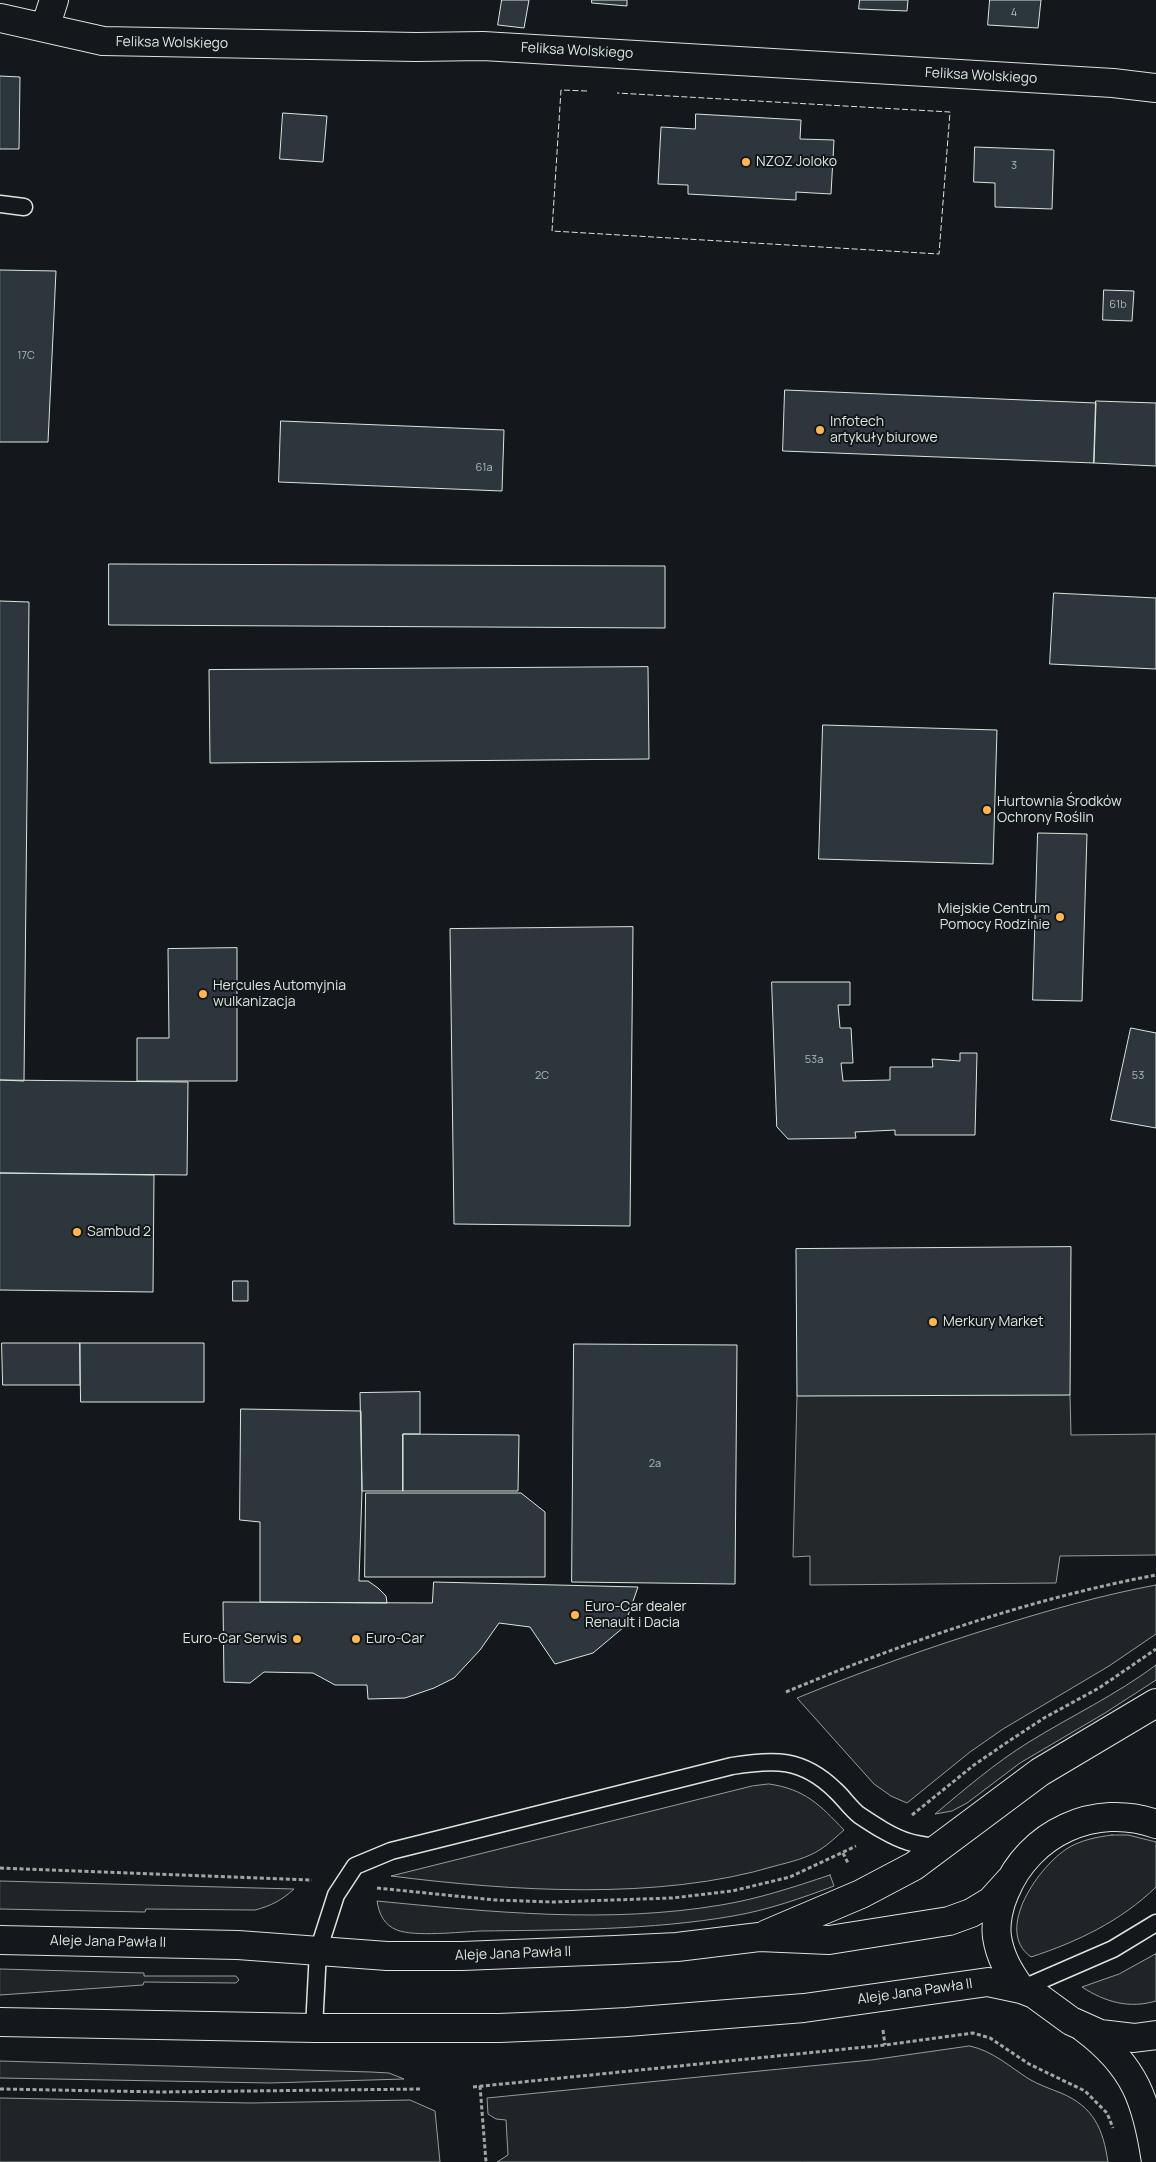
<!DOCTYPE html>
<html>
<head>
<meta charset="utf-8">
<style>
  body { margin:0 }
  canvas { display:block; background:#14181c }
</style>
</head>
<body>
<canvas width="1156" height="2162"></canvas>
<script>
const c = document.querySelector('canvas').getContext('2d');
c.lineJoin = 'round';
function fillPath(path, color) {
  c.fillStyle = color;
  c.fill(path, 'evenodd');
}
function trace(path, color, width, dash) {
  c.strokeStyle = color;
  c.lineWidth = width;
  c.lineCap = dash ? 'butt' : 'round';
  c.setLineDash(dash || []);
  c.stroke(path);
}
function write(font, color, halo, rows, align = 'center') {
  c.font = font + ' Manrope,sans-serif';
  c.lineWidth = 4;
  c.setLineDash([]);
  c.textBaseline = 'middle';
  c.strokeStyle = halo;
  c.fillStyle = color;
  for (const [text, x, y, turn = 0] of rows) {
    c.save();
    c.translate(x, y);
    c.rotate((+turn || 0) * Math.PI / 180);
    c.textAlign = isNaN(turn) ? turn : align;
    if (halo) c.strokeText(text, 0, 0);
    c.fillText(text, 0, 0);
    c.restore();
  }
}
const green = new Path2D(`
  M1156,1585V1634L1109,1666L1003,1729L970,1752L907,1803L891,1796L874,1784L797,1698C863,1671 930,1647 998,1626C1050,1610 1102,1595 1156,1585Z
  M1156,1665V1680L1105,1713L1020,1763L967,1803L952,1811L935,1814C965,1789 995,1763 1029,1742C1071,1716 1116,1695 1156,1665Z
  M769,1784C805,1789 820,1805 844,1830C837,1836 829,1844 821,1849C808,1858 790,1862 775,1866C659,1901 510,1891 391,1876L752,1786Z
  M1112,1835H1128L1156,1842V1887C1121,1921 1077,1942 1031,1957C993,1930 1040,1865 1068,1848C1081,1840 1097,1837 1112,1835Z
  M830,1875L834,1886C802,1898 768,1910 733,1916C653,1930 562,1930 480,1931C460,1932 414,1937 397,1930C384,1925 379,1914 377,1901C490,1912 608,1924 721,1905C758,1899 794,1887 830,1875Z
  M0,1881L294,1889C282,1900 271,1906 255,1910L146,1909L145,1912L0,1909Z
  M1156,1954V2001C1129,2009 1105,2002 1082,1987L1119,1974Z
  M0,1969L144,1973V1976H236L239,1980L236,1983L144,1982L143,1985L0,1995Z
  M970,2046C993,2051 1010,2067 1029,2079C1039,2085 1051,2089 1061,2093C1094,2107 1103,2129 1108,2162H497L508,2155L506,2120L496,2119L488,2114L487,2098L871,2060Z
  M0,2061L371,2072L389,2073L404,2079L270,2083L0,2078Z
  M0,2098L251,2103L410,2100L435,2111L440,2162H0Z`);
const parking = new Path2D(`
  M1070,1395L1071,1435L1156,1434V1555L1060,1556L1056,1583L810,1585V1556L793,1557L797,1396Z`);
const building = new Path2D(`
  M502,0H529L524,28L498,25Z
  M592,0H627V6L592,3Z
  M860,0H908L907,11L859,9Z
  M990,0H1041L1038,28L988,25Z
  M0,76L20,77L19,149H0Z
  M283,113L327,116L323,162L280,159Z
  M696,114L801,120L800,139L834,140L831,194L796,192V200L688,194V185L658,184L661,127L695,129Z
  M975,147L1054,150L1052,209L995,207V183L974,182Z
  M0,270L56,271L48,442H0Z
  M1104,290L1134,291L1132,321L1103,320Z
  M785,390L1096,403L1094,463L783,451Z
  M1096,401L1156,403V466L1094,463Z
  M281,421L504,430L502,491L279,482Z
  M109,564L665,566V628L109,625Z
  M1054,593L1156,598V669L1050,664Z
  M0,601L29,602L24,1081L0,1080Z
  M648,667L649,759L210,763L209,670Z
  M823,725L997,730L993,864L819,859Z
  M1038,833L1087,834L1082,1001L1033,1000Z
  M633,927L630,1226L454,1224L450,929Z
  M237,948V1081H137V1038H169L168,949Z
  M772,982H850V1005H838L840,1028H851L853,1063H841L843,1081L890,1080V1067H933L932,1059L960,1061V1053H977L975,1135H895V1130L855,1132L856,1138L788,1139L777,1127Z
  M1131,1028L1156,1033V1128L1111,1120Z
  M0,1080L188,1082L187,1175L0,1173Z
  M0,1173L154,1175L153,1292L0,1290Z
  M1071,1247L1070,1395L797,1396L796,1249Z
  M233,1281H248V1301H233Z
  M2,1343H80V1385H3Z
  M80,1343H204V1402H81Z
  M574,1344L737,1345L735,1584L572,1582Z
  M420,1392V1434H403V1491H362L360,1393Z
  M241,1409L361,1411L362,1491L359,1581H368L378,1588L386,1596L387,1603L260,1602V1522L240,1520Z
  M403,1434L519,1435L518,1491H403Z
  M366,1493H521L545,1512V1577H365Z
  M434,1582L638,1587L624,1627L593,1653L555,1664L530,1627L499,1623L480,1650L454,1678L434,1688L405,1698L368,1699L367,1685H335L313,1673L264,1672L250,1683L224,1682L223,1602L432,1603Z`);
const path = new Path2D(`
  M786,1692C905,1642 1029,1599 1156,1575
  M912,1815L974,1765L1009,1741L1044,1718L1099,1688L1156,1649
  M843,1853L848,1863
  M0,1868L312,1880
  M377,1888L495,1900L553,1902L672,1898L732,1891L790,1877L856,1846
  M883,2030L885,2045
  M480,2086L486,2162
  M473,2087L885,2045L973,2033L990,2038L1029,2064L1085,2091L1107,2113L1113,2128
  M0,2089L162,2092L421,2089`);
const lane = new Path2D(`
  M0,204L24,207
  M1021,1989L1113,1949L1156,1923
  M314,2028L318,1951L336,1895L355,1866L391,1851L732,1766C774,1759 802,1758 835,1790C843,1797 850,1808 859,1815C874,1825 892,1837 909,1842C919,1845 930,1846 940,1848`);
const street = new Path2D(`
  M0,18L103,41L416,47L483,46L1113,83L1156,88
  M45,28L54,0`);
const secondary = new Path2D(`
  M1084,2028C1135,2066 1147,2101 1156,2162`);
const highway = new Path2D(`
  M767,1934L861,1894L914,1866L1040,1772L1156,1703
  M0,1940L238,1945L387,1956H462L615,1950L677,1947L759,1937L829,1940L949,1921L971,1913L991,1901L1010,1880
  M1021,1989C1009,1972 1000,1957 997,1937C995,1923 999,1905 1005,1892C1029,1833 1095,1802 1156,1824
  M0,2022L314,2028H499L572,2025L627,2022L804,2008L988,1982L1021,1989L1034,1994L1071,2021L1100,2034L1134,2038L1156,2035`);
const fence = new Path2D(`
  M587,91L561,90L552,231L939,254L950,112L617,93`);
const markers = [
  [746,162,5,"#ffb74d"],
  [820,430,5,"#ffb74d"],
  [987,810,5,"#ffb74d"],
  [1060,917,5,"#ffb74d"],
  [203,994,5,"#ffb74d"],
  [77,1232,5,"#ffb74d"],
  [933,1322,5,"#ffb74d"],
  [575,1615,5,"#ffb74d"],
  [297,1639,5,"#ffb74d"],
  [356,1639,5,"#ffb74d"]
];
const numberNames = [
  ["4",1014,13],
  ["3",1014,166],
  ["61b",1118,305],
  ["17C",26,356],
  ["61a",484,468],
  ["53a",814,1060],
  ["2C",542,1076],
  ["53",1138,1076],
  ["2a",655,1464]
];
const streetNames = [
  ["Feliksa Wolskiego",172,43,1],
  ["Feliksa Wolskiego",577,51,3],
  ["Feliksa Wolskiego",981,76,3],
  ["Aleje Jana Pawła II",108,1942,1],
  ["Aleje Jana Pawła II",513,1954,-2],
  ["Aleje Jana Pawła II",915,1992,-8]
];
const poiNames = [
  ["NZOZ Joloko",756,162],
  ["Infotech",830,422],
  ["artykuły biurowe",830,438],
  ["Hurtownia Środków",997,802],
  ["Ochrony Roślin",997,818],
  ["Miejskie Centrum",1050,909,"right"],
  ["Pomocy Rodzinie",1050,925,"right"],
  ["Hercules Automyjnia",213,986],
  ["wulkanizacja",213,1002],
  ["Sambud 2",87,1232],
  ["Merkury Market",943,1322],
  ["Euro-Car dealer",585,1607],
  ["Renault i Dacia",585,1623],
  ["Euro-Car Serwis",287,1639,"right"],
  ["Euro-Car",366,1639]
];
fillPath(green, '#202428');
trace(green, '#939e99', 1);
fillPath(parking, '#24282b');
trace(parking, '#939e99', 1);
fillPath(building, '#2c363c');
trace(building, '#d8e6dc', 1);
trace(lane, '#d8e6dc', 19);
trace(street, '#d8e6dc', 30);
trace(secondary, '#d8e6dc', 30);
trace(highway, '#d8e6dc', 30);
trace(path, '#9da8a2', 3, [4, 2.5]);
trace(lane, '#14181c', 16);
trace(street, '#14181c', 28);
trace(secondary, '#14181c', 28);
trace(highway, '#14181c', 28);
trace(fence, '#d8e6dc', 1, [6, 2.5]);
for (const [x, y, r, color] of markers) {
  const dot = new Path2D();
  dot.arc(x, y, r, 0, 2 * Math.PI);
  c.fillStyle = color;
  c.fill(dot);
  trace(dot, '#14181c', 2);
}
write('11px', '#adbab4', null, numberNames);
write('14px', '#d8e6dc', '#14181c', streetNames);
write('14px', '#d8e6dc', '#14181c', poiNames, 'left');
</script>
</body>
</html>
